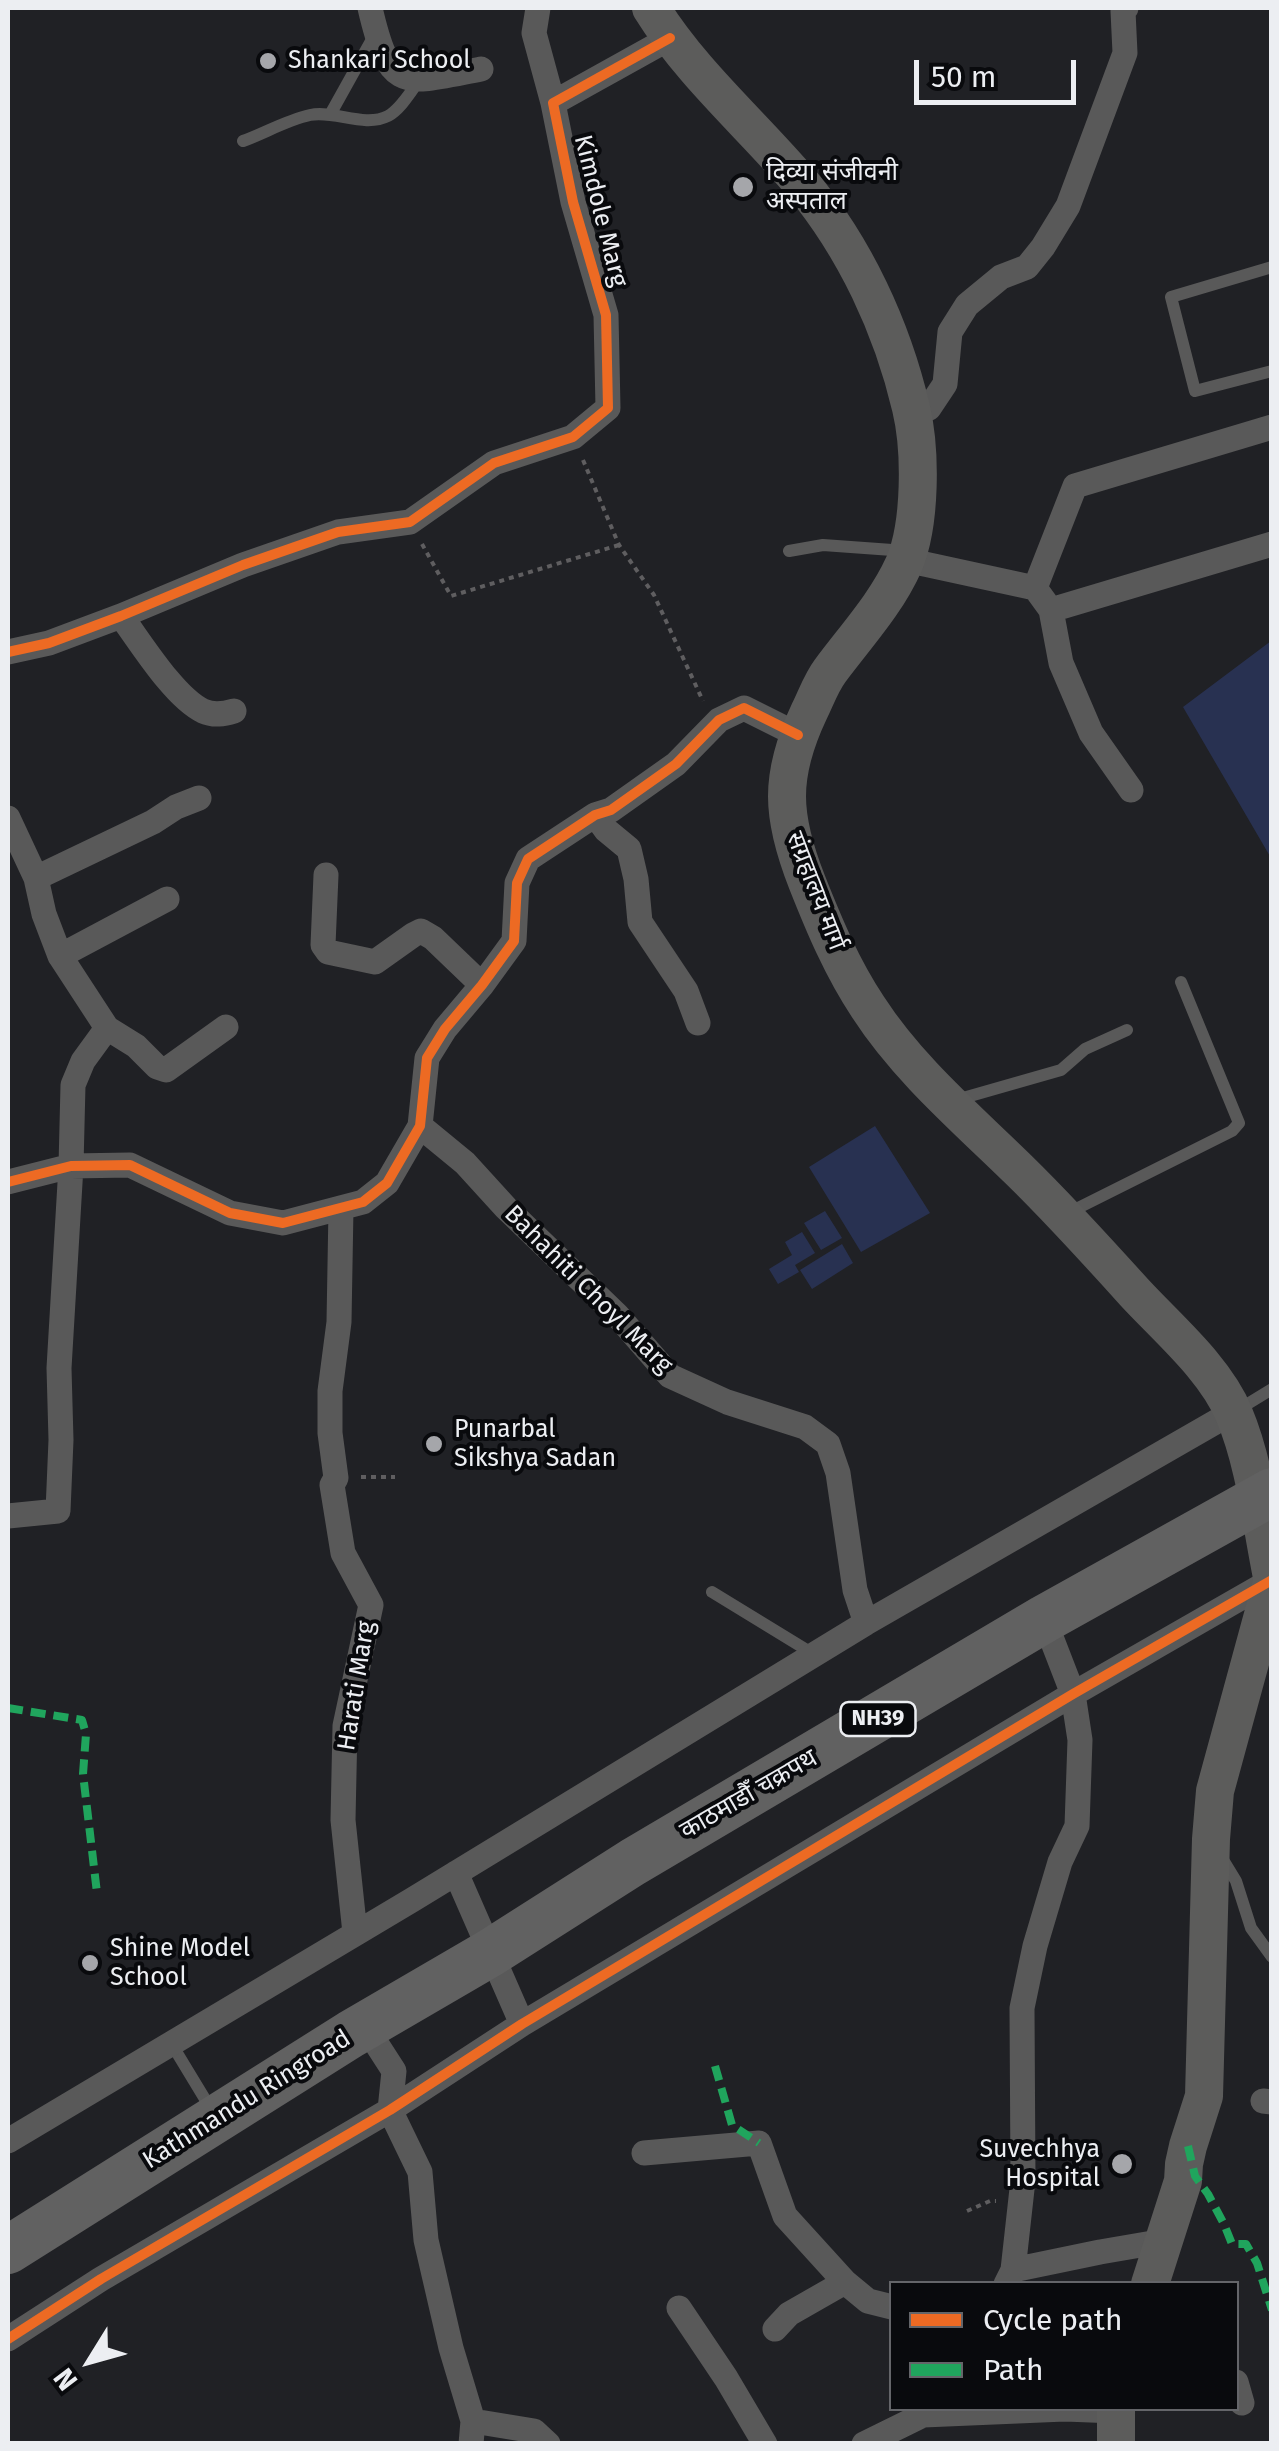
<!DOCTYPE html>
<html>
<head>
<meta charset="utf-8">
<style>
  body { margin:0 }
  #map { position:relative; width:1279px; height:2451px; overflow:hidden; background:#202125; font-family:"Fira Sans",sans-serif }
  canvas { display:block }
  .frame { position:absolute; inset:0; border:10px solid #eceef2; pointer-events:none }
  .legend { position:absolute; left:889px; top:2281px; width:350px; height:130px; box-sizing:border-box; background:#090a0d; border:2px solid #646569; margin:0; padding:12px 18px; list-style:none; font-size:30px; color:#eceef2 }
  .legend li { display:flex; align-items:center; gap:20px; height:50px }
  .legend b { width:50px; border:2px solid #646569 }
  .north { position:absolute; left:40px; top:2311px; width:100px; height:100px; -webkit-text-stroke:8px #090a0d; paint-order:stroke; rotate:233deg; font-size:28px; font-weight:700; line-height:40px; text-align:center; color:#eceef2 }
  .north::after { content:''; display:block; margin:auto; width:35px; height:45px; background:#eceef2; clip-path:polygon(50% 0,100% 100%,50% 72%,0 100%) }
  .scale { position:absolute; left:914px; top:60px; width:162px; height:45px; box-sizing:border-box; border:5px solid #eceef2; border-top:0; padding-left:12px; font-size:30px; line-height:35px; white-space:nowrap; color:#eceef2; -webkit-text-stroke:8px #090a0d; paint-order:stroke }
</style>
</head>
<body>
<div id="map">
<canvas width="1279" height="2451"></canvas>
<div class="frame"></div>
<ul class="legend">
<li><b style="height:12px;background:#ed6a23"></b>Cycle path</li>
<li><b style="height:12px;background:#20a55d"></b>Path</li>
</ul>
<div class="north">N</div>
<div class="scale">50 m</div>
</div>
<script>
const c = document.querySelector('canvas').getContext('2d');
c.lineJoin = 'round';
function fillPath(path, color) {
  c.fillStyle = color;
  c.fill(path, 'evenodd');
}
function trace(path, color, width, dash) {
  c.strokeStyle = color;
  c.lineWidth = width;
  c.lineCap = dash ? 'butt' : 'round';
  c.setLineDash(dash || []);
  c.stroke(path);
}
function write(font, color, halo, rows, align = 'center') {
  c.font = font + ' "Fira Sans","Noto Sans Devanagari",sans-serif';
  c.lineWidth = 8;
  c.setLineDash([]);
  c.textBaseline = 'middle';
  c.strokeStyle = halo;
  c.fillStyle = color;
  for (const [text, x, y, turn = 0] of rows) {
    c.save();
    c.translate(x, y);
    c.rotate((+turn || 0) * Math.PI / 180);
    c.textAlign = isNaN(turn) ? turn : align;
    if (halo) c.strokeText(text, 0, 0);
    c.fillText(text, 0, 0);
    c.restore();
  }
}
const green = new Path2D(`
  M1271,641V858L1183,707Z
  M875,1126L930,1213L861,1252L809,1167Z
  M825,1211L842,1238L821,1250L804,1223Z
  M802,1232L815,1253L795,1265L799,1272L778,1284L769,1269L792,1255L785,1242Z
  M842,1244L853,1263L812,1289L800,1270Z`);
const path = new Path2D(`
  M583,460L619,545L654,595L703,701
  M422,544L451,596L619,545
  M361,1477H395
  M967,2211L990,2201H996`);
const lane = new Path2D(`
  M331,113L375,34
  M243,141C265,133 287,120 310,115C335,110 364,128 388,116C401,109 410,92 419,81
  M1272,267L1171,297L1195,391L1272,371
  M789,551L823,545L906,551
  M956,1100L1061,1070L1085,1049L1127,1030
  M1068,1213L1232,1131L1239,1123L1181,982
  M1236,1411L1272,1389
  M712,1592L815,1655
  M1222,1858L1236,1881L1251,1928L1272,1957
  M171,2043L211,2109`);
const street = new Path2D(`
  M370,8C390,94 403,84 481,69
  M538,8L534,33L553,103
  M912,410L929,408L945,384L950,332L967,305L1001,277L1027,267L1043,247L1068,206L1125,53L1123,11L1126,8
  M906,560L1035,588L1051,610L1061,663L1091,733L1131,790
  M1035,588L1075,486L1272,427
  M1051,610L1272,544
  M121,616C141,643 174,697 203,711C214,716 224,714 234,711
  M8,652L49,643L121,616L243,565L338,532L410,522L494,463L573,437L608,408L606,315L573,202L553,103L670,38
  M595,815L606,830L629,849L636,879L640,922L686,991L698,1023
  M8,818L36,878L44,914L60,956L107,1028L83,1061L73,1085L71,1166L59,1368L61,1440L58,1511L8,1516
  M326,875L323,945L328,952L375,962L413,935L421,931L433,938L482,985
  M36,878L153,822L176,807L199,798
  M60,956L167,899
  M107,1028L136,1046L157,1067L166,1070L226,1027
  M420,1126L465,1163L506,1208L617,1315L670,1376L727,1402L805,1427L828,1444L838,1473L855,1590L866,1623
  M8,1182L71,1166L130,1165L230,1213L283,1223L363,1202L387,1183L420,1126L427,1058L445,1029L482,985L514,941L517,883L528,859L595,815L611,810L676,764L719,720L744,708L798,735
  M341,1208L339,1322L330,1391V1433L336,1478L332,1485L343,1553L371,1605L345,1726L343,1820L355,1933
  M456,1873L522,2024
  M365,2026L394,2071L390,2110L420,2172L426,2240L451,2348L473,2421L471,2444
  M1263,2101L1272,2102
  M8,2141L412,1900L866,1623L1233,1412
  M644,2153L759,2143L785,2216L845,2282L868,2301L892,2307
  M1013,2270L1100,2252L1164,2241
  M1006,2284L1013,2270L1023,2180L1022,2008L1035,1946L1060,1862L1077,1826L1080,1740L1073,1694L1044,1619
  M679,2308L726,2378L765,2444
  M775,2329L789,2314L845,2282
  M8,2339L101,2279L390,2110L522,2024L1073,1694L1272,1580
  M1236,2382L1242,2403
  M473,2421L534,2431L548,2444
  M864,2444L923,2415L1065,2409L1116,2411`);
const secondary = new Path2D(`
  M651,8C692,74 752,125 802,184C855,248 892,327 911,408C921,450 921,524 904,564C886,604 856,636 830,671C821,683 816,698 809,712C779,776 781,816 807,882C824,925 842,968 868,1007C908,1069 967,1119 1019,1170C1059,1209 1097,1251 1134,1292C1167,1328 1215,1368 1234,1414C1255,1464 1261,1523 1272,1577
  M1150,2284L1183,2181L1184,2164L1188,2146L1204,2096L1211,1839L1215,1791L1272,1582
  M1116,2408V2444`);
const highway = new Path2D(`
  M8,2250L351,2034L490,1953L633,1862L1044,1619L1272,1492`);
const quiet = new Path2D(`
  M8,1708L82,1720L86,1734L83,1774L97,1893
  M715,2066L732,2125L759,2143
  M1188,2146L1195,2176L1208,2194L1224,2224L1232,2244H1246L1257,2263L1272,2310`);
const cycleway = new Path2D(`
  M8,652L49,643L121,616L243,565L338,532L410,522L494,463L573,437L608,408L606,315L573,202L553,103L670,38
  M8,1182L71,1166L130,1165L230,1213L283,1223L363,1202L387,1183L420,1126L427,1058L445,1029L482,985L514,941L517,883L528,859L595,815L611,810L676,764L719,720L744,708L798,735
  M8,2339L101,2279L390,2110L522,2024L1073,1694L1272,1580`);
const markers = [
  [268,61,10,"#a5a6aa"],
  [743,187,12,"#a5a6aa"],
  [434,1444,10,"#a5a6aa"],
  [90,1963,10,"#a5a6aa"],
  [1122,2164,12,"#a5a6aa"]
];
const shields = [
  [878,1719,75]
];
const shieldNames = [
  ["NH39",878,1719]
];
const poiNames = [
  ["Shankari School",288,61],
  ["दिव्या संजीवनी",766,173],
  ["अस्पताल",766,202],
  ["Punarbal",454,1430],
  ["Sikshya Sadan",454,1459],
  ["Shine Model",110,1949],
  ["School",110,1978],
  ["Suvechhya",1100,2150,"right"],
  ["Hospital",1100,2179,"right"]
];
const streetNames = [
  ["Kimdole Marg",600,211,76],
  ["संग्रहालय मार्ग",815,891,69],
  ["Bahahiti Choyl Marg",588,1290,45],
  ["Harati Marg",357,1686,-81],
  ["काठमाडाैँ चक्रपथ",749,1795,-30],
  ["Kathmandu Ringroad",247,2100,-32]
];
fillPath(green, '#283151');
trace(path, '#5f5e60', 4, [5, 5]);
trace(lane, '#595959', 12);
trace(street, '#595959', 25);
trace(secondary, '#5c5c5b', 38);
trace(highway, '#616161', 48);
trace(quiet, '#20a55d', 8, [15, 8]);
trace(cycleway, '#ed6a23', 10);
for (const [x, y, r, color] of markers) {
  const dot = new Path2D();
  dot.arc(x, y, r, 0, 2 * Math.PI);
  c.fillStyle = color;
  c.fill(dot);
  trace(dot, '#090a0d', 4);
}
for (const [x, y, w] of shields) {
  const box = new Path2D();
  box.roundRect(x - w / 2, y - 17, w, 34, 8);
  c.fillStyle = '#090a0d';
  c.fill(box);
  trace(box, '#eceef2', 2.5);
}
write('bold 22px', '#eceef2', null, shieldNames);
write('25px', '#eceef2', '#090a0d', poiNames, 'left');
write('25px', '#eceef2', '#090a0d', streetNames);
</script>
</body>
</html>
